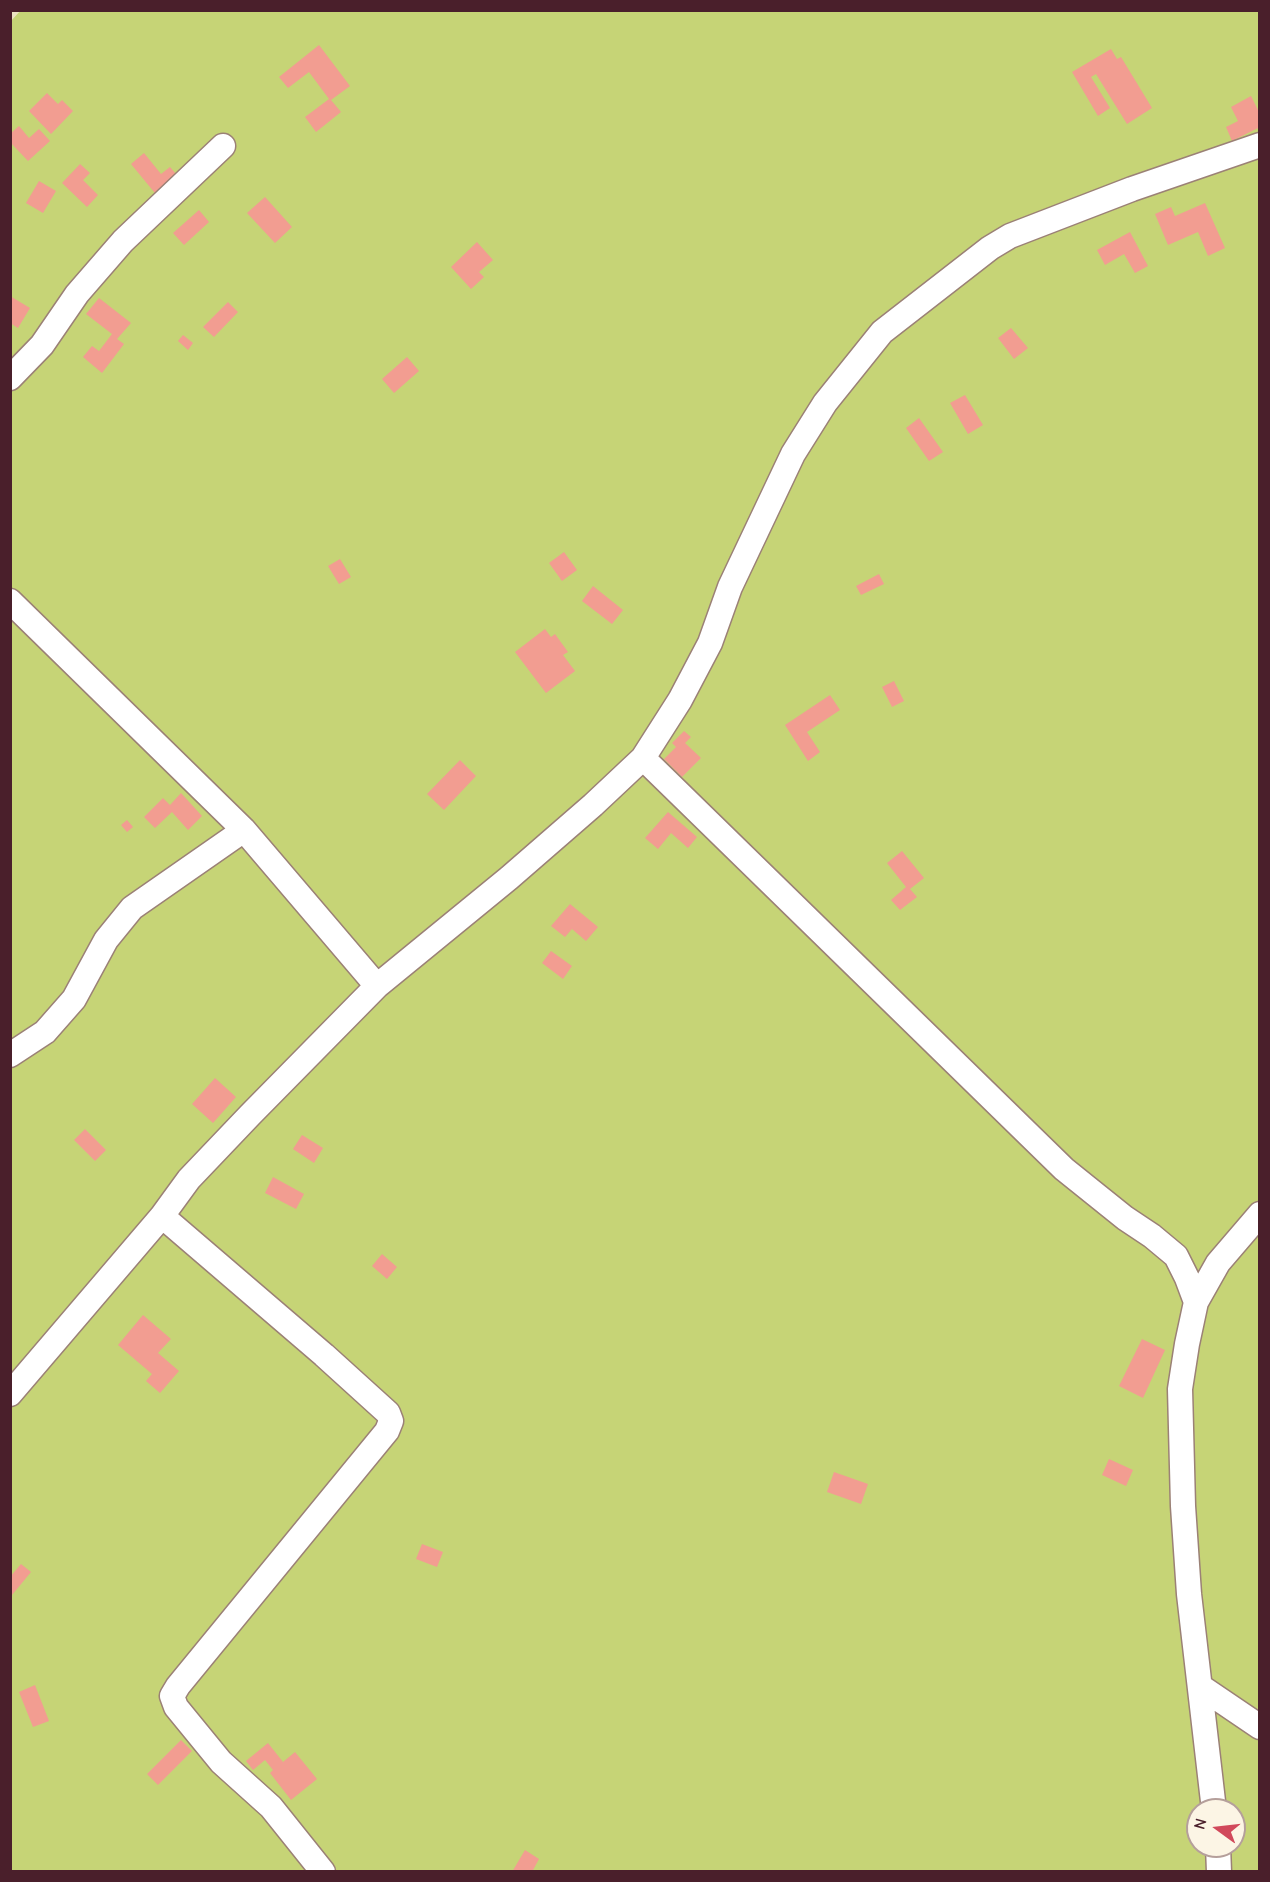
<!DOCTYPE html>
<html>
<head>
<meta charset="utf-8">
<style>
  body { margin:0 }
  #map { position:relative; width:1270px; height:1882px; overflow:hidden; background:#ece3c2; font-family:"Comic Neue",sans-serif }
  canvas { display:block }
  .frame { position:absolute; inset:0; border:12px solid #4a1f2b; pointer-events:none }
  .north { position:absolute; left:1186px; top:1798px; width:60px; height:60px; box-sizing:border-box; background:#fcf5e5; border:2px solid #b59f9b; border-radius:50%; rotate:285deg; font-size:16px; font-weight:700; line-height:24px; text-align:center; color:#4a1f2b }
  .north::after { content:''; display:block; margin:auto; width:21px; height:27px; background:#d1495b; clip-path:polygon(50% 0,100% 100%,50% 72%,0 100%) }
</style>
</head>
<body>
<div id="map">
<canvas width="1270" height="1882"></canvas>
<div class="frame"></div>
<div class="north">N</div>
</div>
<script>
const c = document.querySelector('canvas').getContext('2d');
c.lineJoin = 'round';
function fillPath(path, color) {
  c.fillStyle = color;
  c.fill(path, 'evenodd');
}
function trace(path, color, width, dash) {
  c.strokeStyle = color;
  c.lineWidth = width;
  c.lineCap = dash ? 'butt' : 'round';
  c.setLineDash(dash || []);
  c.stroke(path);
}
const green = new Path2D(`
  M21,10L1259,11V1871L11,1872V21ZM1198,1810H1234V1846H1198Z`);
const building = new Path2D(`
  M319,45L350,86L331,100L341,112L316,132L305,117L329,99L309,72L288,88L279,77Z
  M1111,49L1117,59L1121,57L1152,108L1127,124L1096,74L1091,77L1110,108L1098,116L1072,72Z
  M47,93L58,104L62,100L73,111L51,134L29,111Z
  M1251,96L1260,114V127L1232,141L1226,127L1238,121L1231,107Z
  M19,126L29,138L39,129L50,141L28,161L10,142V134Z
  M144,153L161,174L170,167L181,180L159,198L131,164Z
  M80,164L90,173L83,180L98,195L87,207L62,183Z
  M39,181L56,191L43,213L26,203Z
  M265,197L292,227L275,243L247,213Z
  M1205,203L1225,248L1208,256L1198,232L1168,245L1155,214L1171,207L1175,216Z
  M199,210L209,222L184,245L173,233Z
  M1130,232L1148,266L1135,273L1124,254L1105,265L1097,250Z
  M477,242L493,260L479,272L484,277L471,289L451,267Z
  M10,296L30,308L18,328L10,323Z
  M99,298L131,323L117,339L124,344L102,373L83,357L92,346L99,351L112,334L86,314Z
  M228,302L238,312L214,337L203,327Z
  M1011,328L1028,348L1014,359L998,338Z
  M183,335L193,343L188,350L178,341Z
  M407,357L419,371L394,393L382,379Z
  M965,395L983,425L968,434L950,403Z
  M919,418L943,452L929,461L906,428Z
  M564,552L577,570L562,581L549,563Z
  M340,559L351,577L339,584L328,566Z
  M879,574L884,584L861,595L856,586Z
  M593,586L623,610L612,624L582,601Z
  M545,629L551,637L555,634L568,652L563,655L575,671L546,693L515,652Z
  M894,681L904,701L892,707L882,687Z
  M830,695L840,710L807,732L820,752L808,761L785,725Z
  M684,731L691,737L685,743L701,758L682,777L664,759L676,747L672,743Z
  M460,760L476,776L444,810L427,794Z
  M181,793L202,816L188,830L172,812L155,828L144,817L163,798L170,805Z
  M668,812L697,837L688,848L671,833L658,849L645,838Z
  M127,820L133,827L127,832L121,825Z
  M902,851L924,878L910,889L917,897L900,910L891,900L906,887L887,863Z
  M570,904L598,927L586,941L572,929L565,937L551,926Z
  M551,951L572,966L563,979L542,963Z
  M215,1078L236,1097L213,1123L192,1104Z
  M85,1129L106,1150L95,1161L74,1140Z
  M302,1135L323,1148L314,1163L293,1149Z
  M273,1177L304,1194L296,1209L265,1193Z
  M382,1254L397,1267L387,1279L372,1266Z
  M143,1315L171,1339L158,1353L179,1371L160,1393L146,1381L152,1374L118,1345Z
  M1142,1339L1165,1350L1143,1398L1119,1386Z
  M1109,1459L1133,1470L1126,1486L1102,1475Z
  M834,1472L868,1484L861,1504L827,1492Z
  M422,1544L443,1552L437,1567L416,1559Z
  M21,1564L31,1572L12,1595L10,1577Z
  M35,1685L49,1721L33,1727L19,1692Z
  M181,1740L192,1751L158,1785L147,1774Z
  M268,1743L283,1762L295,1752L317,1779L291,1800L270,1773L273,1770L265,1760L253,1770L246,1761Z
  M525,1850L539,1859L532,1872H512Z`);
const minor = new Path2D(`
  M10,378L42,345L77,294L123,241L223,146
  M10,601L244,830L377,986
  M643,758L1064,1169L1125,1218L1152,1236L1176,1256L1187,1278L1196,1302
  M10,1055L45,1032L74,999L106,940L132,908L244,830
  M162,1216L324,1355L388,1413L391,1421L387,1431L178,1686L172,1696L176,1707L221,1762L271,1807L323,1872
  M10,1394L162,1216L189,1179L250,1115L377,986L509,878L593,805L643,758L680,700L710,643L730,587L793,454L825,403L882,332L990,248L1010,236L1132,189L1260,145
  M1201,1687L1260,1727
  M1214,1810L1189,1594L1183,1506L1180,1389L1187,1344L1196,1302L1218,1263L1260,1214
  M1218,1846L1219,1872`);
fillPath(green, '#c6d476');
fillPath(building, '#f29d91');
trace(minor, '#9b8176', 27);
trace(minor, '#fff', 24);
</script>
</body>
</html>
